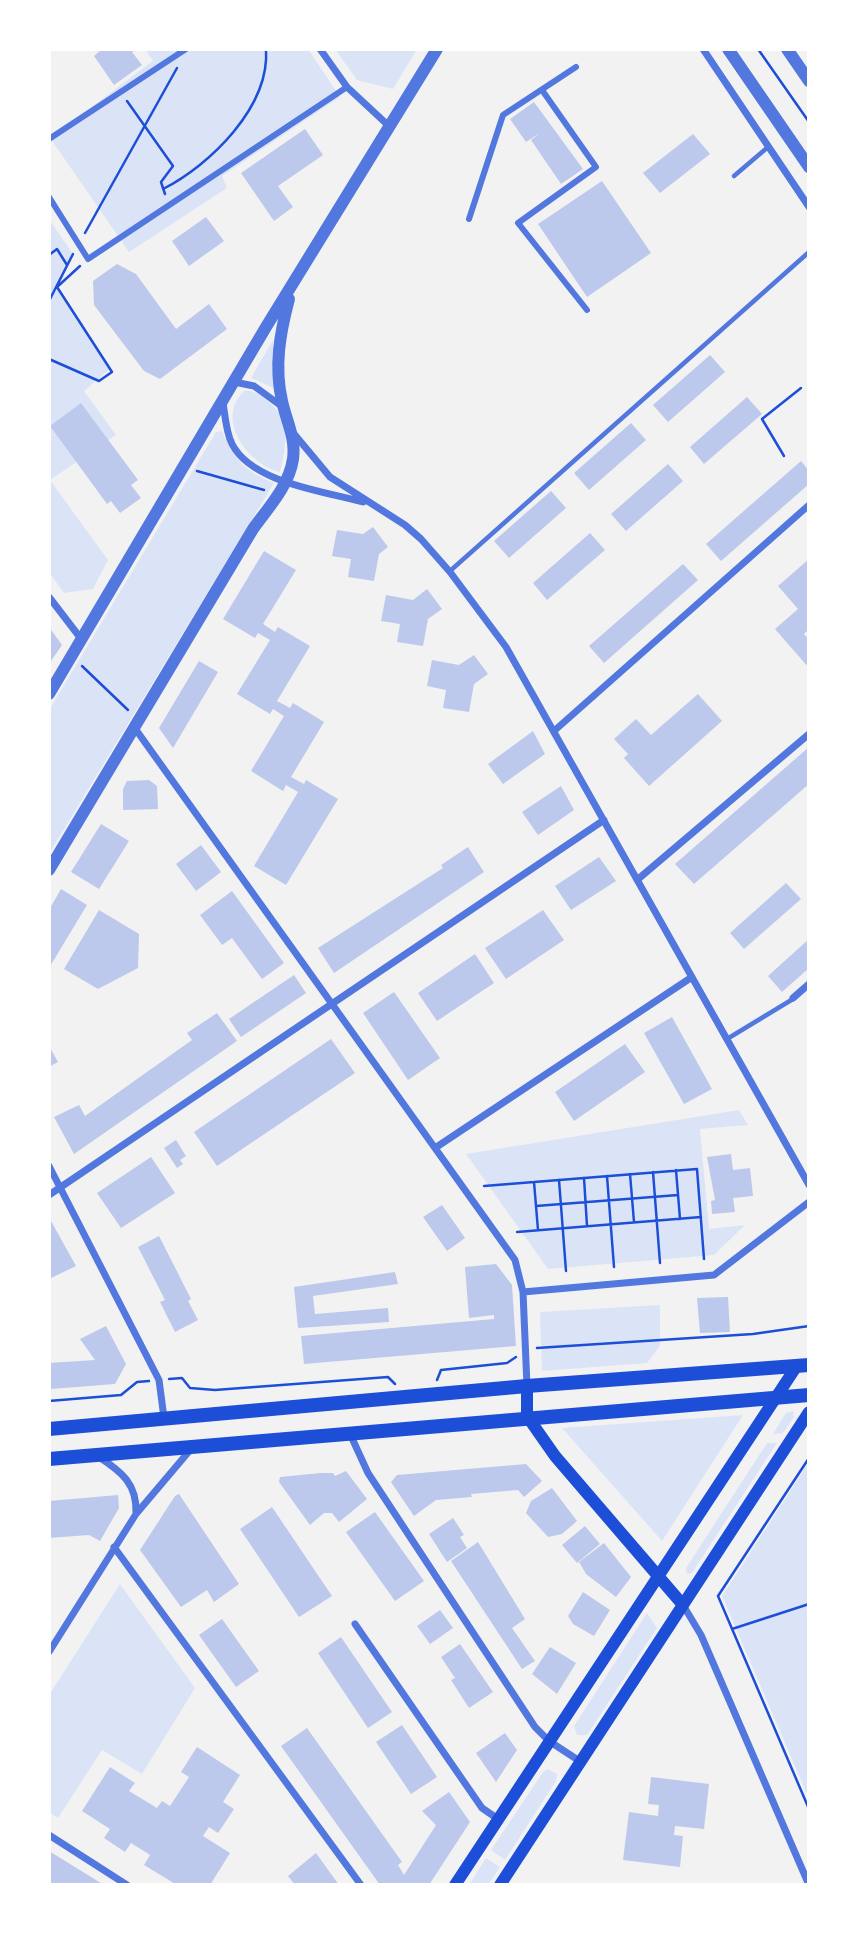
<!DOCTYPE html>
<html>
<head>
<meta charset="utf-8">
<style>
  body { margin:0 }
  #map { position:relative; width:858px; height:1934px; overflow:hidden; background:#f2f2f2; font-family:"Asap Condensed",sans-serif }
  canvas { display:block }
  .frame { position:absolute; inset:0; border:51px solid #fff; pointer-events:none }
</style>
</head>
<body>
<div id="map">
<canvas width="858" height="1934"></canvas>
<div class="frame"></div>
</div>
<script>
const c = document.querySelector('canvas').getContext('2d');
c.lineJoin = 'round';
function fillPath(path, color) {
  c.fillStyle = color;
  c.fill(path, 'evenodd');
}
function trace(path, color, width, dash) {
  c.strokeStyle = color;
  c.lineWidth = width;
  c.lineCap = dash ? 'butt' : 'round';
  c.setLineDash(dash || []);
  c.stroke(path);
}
const green = new Path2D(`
  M145,49H308L340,97L222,176L227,188L129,252L50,138L153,61Z
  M335,49H417L393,89L357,80Z
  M49,219L73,254L57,288L111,368L84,391L116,435L50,480L108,560L93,589L64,593L49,572Z
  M273,340L274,388L251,378Z
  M244,391C253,390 258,394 265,399C291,417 287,445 280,472C249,465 214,420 244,391Z
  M222,431C233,459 246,472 274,483L49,854V710L216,432Z
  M739,1110L748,1125L700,1129L709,1229L745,1225L714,1255L548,1269L466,1154Z
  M660,1305V1346L647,1363L542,1371L540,1312Z
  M793,1411L794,1417L783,1433L773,1434L786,1413Z
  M743,1415L662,1541L562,1428L744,1415Z
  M767,1443H777L692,1573L687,1574L686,1568Z
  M809,1462V1799L722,1596Z
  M120,1584L195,1688L142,1774L102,1750L58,1818L49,1812V1695Z
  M647,1613L657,1628L587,1735H577L574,1726Z
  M548,1769L557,1774L556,1781L505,1860L491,1850L543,1772Z
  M486,1858L500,1867L488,1885H469Z`);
const building = new Path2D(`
  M102,49H136L132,52L142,65L114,85L94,56Z
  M534,102L583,169L561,184L531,140L540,133L526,142L510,119Z
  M305,129L323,155L278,186L293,207L274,221L241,173Z
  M693,134L710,154L660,193L643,173Z
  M602,181L651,253L587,297L538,224Z
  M206,217L224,241L189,266L172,241Z
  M117,264L136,274L176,329L209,304L227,329L160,379L144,371L94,305L93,281Z
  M710,355L725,372L668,422L653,405Z
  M747,397L762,414L704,464L690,447Z
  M81,403L138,480L131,485L141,498L120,513L111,501L107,504L50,426Z
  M631,423L646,440L589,490L574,473Z
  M801,461L809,471V484L721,561L706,544Z
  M668,464L683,481L626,531L611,514Z
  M551,491L566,508L509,558L494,541Z
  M373,527L388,547L379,554L374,581L348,577L351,559L332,556L337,530L363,534Z
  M590,533L605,550L547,600L533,583Z
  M264,551L296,570L263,624L275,632L278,627L310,646L277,701L290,708L293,703L324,722L291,777L304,784L306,780L338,799L286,885L254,866L298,792L286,785L283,791L251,771L284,716L273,709L270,714L237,694L270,640L258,633L255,638L223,619Z
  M809,559V629L804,634L809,640V668L775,629L798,609L778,586Z
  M683,564L698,580L604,663L589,646Z
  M427,589L442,609L428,619L423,646L397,642L400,624L381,621L386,595L413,600Z
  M49,627L62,645L49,664Z
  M474,655L488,674L474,684L469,712L443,708L446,690L427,686L432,660L459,665Z
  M199,661L218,672L173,748L159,728Z
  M698,694L722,721L649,786L624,758L628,754L614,739L636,719L651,735Z
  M533,731L545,754L503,784L488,764Z
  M809,747V784L694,884L675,864Z
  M149,780L157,786L158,809L123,810V789L127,781Z
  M561,786L574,810L538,835L522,812Z
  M101,824L129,841L99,889L71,872Z
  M201,845L221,872L196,891L176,864Z
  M468,847L484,872L334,973L318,948L443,868L441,865Z
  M599,857L616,881L571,910L555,886Z
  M786,883L801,899L744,949L730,933Z
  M61,889L87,905L49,968V910Z
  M232,891L284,963L262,979L232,938L222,945L200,915Z
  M99,910L139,934L138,968L98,989L64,969Z
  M543,910L564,940L506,979L485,948Z
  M809,939V968L782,992L768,976Z
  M475,954L494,983L437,1021L418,993Z
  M294,975L306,993L241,1037L229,1019Z
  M394,992L440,1058L408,1080L363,1013Z
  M217,1013L237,1041L74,1154L54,1117L79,1105L85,1116L192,1040L187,1033Z
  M672,1017L712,1089L684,1104L644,1033Z
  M331,1039L355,1073L217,1166L194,1132Z
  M625,1044L645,1072L574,1121L555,1092Z
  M49,1046L58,1062L49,1067Z
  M176,1140L186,1156L180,1160L183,1164L177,1168L164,1148Z
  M731,1154L733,1170L750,1168L753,1196L733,1198L735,1212L712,1214L711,1201L715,1200L707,1157Z
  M151,1157L175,1193L121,1228L97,1193Z
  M442,1205L465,1238L447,1251L423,1217Z
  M51,1221L76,1266L49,1279V1223Z
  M159,1236L191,1299L188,1301L198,1320L175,1332L160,1302L165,1300L138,1247Z
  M496,1264L512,1285L516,1346L304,1364L301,1336L494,1319V1315L469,1318L465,1267Z
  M395,1272L398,1284L313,1296L315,1314L388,1308L389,1322L298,1328L294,1287Z
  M728,1297L730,1332L700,1333L697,1298Z
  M106,1326L126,1364L115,1384L51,1389L49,1363L95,1360L80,1339Z
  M526,1464L542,1481L524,1497L518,1490L471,1494L472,1497L436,1500L414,1516L391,1482L397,1475Z
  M346,1471L367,1499L339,1522L332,1513H324L310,1525L279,1482L280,1477L321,1473H333L335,1476Z
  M552,1488L577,1521L562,1534L548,1537L526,1513L531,1501Z
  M179,1494L239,1584L214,1602L207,1590L181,1607L140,1550L175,1496Z
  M118,1495L119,1508L100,1541L89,1535L49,1538V1501Z
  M272,1507L332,1596L299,1617L240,1529Z
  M375,1512L424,1581L395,1601L346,1532Z
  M453,1518L464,1535L460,1537L467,1548L447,1562L429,1534Z
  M585,1526L600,1544L577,1563L562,1545Z
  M478,1542L525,1619L512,1628L535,1661L522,1669L451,1561Z
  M604,1543L631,1577L616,1597L586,1574L579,1562Z
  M583,1592L610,1610L594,1636L573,1624L568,1616Z
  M440,1610L453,1628L430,1644L417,1626Z
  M222,1619L259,1671L236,1687L199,1635Z
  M341,1637L392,1712L368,1728L318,1653Z
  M460,1644L493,1692L469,1708L451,1680L455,1678L441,1657Z
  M550,1647L576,1663L557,1694L532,1674Z
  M402,1725L437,1777L411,1794L376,1742Z
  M307,1728L402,1862L398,1865L404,1875L436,1825L422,1811L449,1792L470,1822L429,1885H380L281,1746Z
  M505,1733L517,1750L496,1782L476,1753Z
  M197,1747L240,1775L223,1802L234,1809L218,1833L209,1827L203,1836L230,1853L210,1885H177L144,1865L150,1855L131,1843L125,1852L104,1838L110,1829L82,1811L110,1767L135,1783L129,1791L157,1808L162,1801L170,1806L189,1777L181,1772Z
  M651,1777L709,1784L704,1829L675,1826L674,1835L683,1836L680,1867L623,1860L629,1812L658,1816L659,1805L648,1804Z
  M49,1851L62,1859L104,1885H49Z
  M316,1853L339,1885H295L288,1876Z`);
const path = new Path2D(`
  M758,49L809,122
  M127,101L173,166L161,182L165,194
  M163,189C210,165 270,107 266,49
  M85,233L177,68
  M49,255L57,249L67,265
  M49,301L73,254
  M49,359L99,381L112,372L57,287L80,266
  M784,456L762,419L801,388
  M197,471L264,490
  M82,666L128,710
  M676,1170L680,1219
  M653,1172L660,1263
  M630,1174L634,1222
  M607,1176L614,1267
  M584,1178L587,1226
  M559,1180L566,1271
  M534,1182L538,1230
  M484,1186L697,1169L704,1259
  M536,1206L678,1195
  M517,1232L701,1217
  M537,1348L753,1334L809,1326
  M169,1379L182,1378L190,1388L215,1390L388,1377L395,1384
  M437,1380L441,1370L507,1363L516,1357
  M49,1401L121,1395L137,1382L149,1381
  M809,1458L718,1596L809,1809
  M732,1629L809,1604`);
const service = new Path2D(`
  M734,176L768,147
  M450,571L809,252
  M727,1039L793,999`);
const pedestrian = new Path2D(`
  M542,90L596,167L518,223L587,310
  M49,139L186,49
  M49,197L88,259L347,87
  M469,219L503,115L576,67`);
const minor = new Path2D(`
  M320,49L347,87L390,127
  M703,49L809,207
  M234,382L254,386L280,405
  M223,402C225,416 226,432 232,444C252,483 324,491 363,502
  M295,435L330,477L405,525L421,539L450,572L506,647L809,1185
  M49,597L82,640
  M134,727L515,1260L523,1292L527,1386
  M554,731L809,505
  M637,880L809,734
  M793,998L809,984
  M435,1148L692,977
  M49,1166L159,1380L164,1418
  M49,1195L604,820
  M523,1292L714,1275L809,1202
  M351,1436L368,1473L535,1727L549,1741L581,1762
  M99,1457C122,1472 137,1484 136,1513
  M114,1547L361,1885
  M683,1605L701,1635L809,1885
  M355,1624L482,1808L498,1819
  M49,1652L136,1514L191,1449
  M49,1835L127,1885`);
const tertiary = new Path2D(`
  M728,49L809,167
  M787,49L809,81
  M49,694L266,327L437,49
  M49,870L253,529C268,508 289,486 293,459C296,438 286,420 282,401C274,366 280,333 289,299`);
const secondary = new Path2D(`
  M527,1386V1416L555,1456L683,1605
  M455,1885L796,1367
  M500,1885L809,1412`);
const primary = new Path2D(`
  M49,1429L527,1386L809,1365
  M49,1459L809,1395`);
fillPath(green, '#dbe4f7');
fillPath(building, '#bdc9ec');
trace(path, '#1d4ed8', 2.5);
trace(service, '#5277de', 4.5);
trace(pedestrian, '#5277de', 6);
trace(minor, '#5277de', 7);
trace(tertiary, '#5277de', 12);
trace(secondary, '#1d4ed8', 12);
trace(primary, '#1d4ed8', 14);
</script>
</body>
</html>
